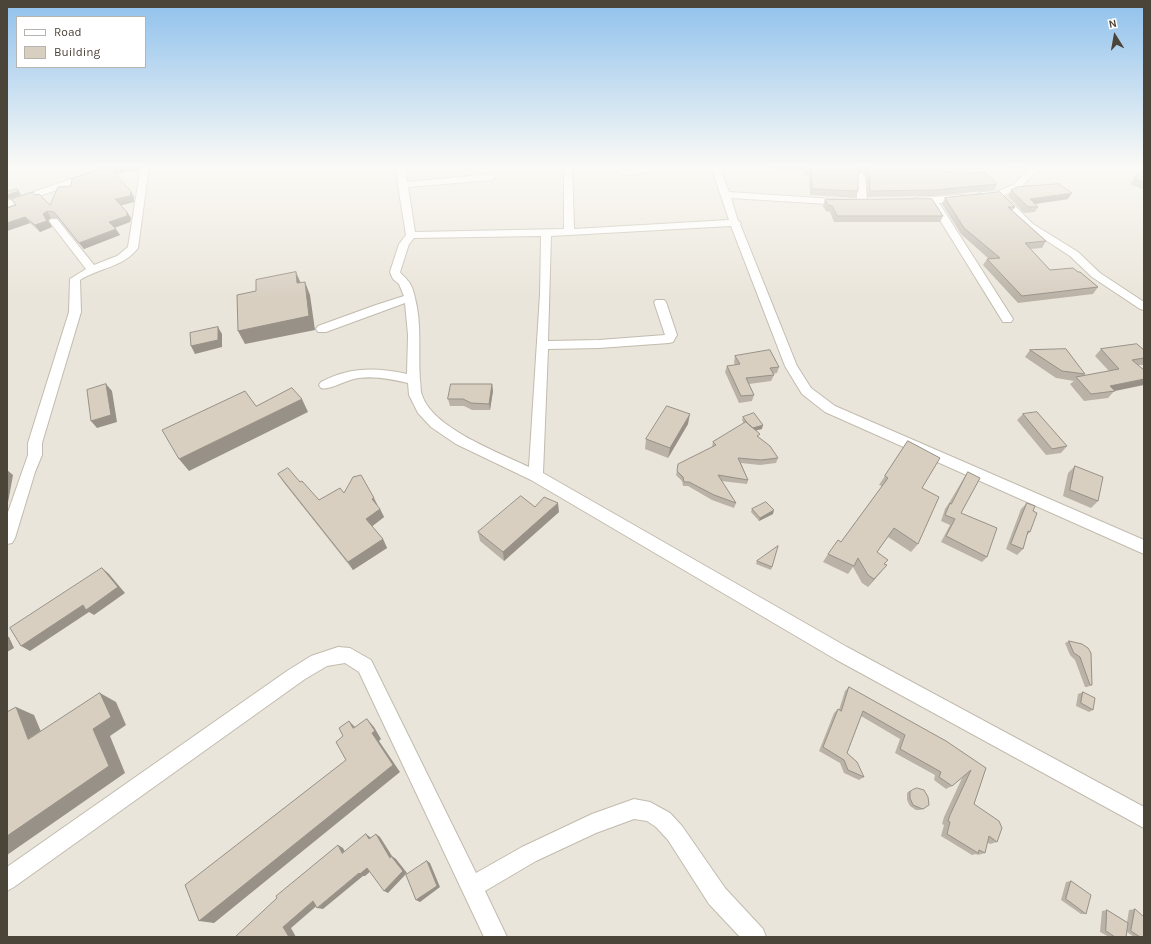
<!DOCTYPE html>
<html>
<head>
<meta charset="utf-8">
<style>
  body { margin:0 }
  #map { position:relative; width:1151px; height:944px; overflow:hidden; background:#f6f3ec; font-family:Karla,sans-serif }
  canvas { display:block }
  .frame { position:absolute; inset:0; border:8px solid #4b4439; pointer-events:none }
  .legend { position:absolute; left:16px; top:16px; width:130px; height:52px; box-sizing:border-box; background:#fff; border:1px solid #b7b4b0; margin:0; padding:5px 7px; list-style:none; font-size:12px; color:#4b4439 }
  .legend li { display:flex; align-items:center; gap:8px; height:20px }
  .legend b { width:20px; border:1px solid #b7b4b0 }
  .north { position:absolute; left:1095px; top:16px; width:40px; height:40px; -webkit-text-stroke:3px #fff; paint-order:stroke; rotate:349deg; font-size:11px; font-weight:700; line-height:16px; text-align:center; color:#4b4439 }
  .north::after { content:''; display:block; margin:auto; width:14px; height:18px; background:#4b4439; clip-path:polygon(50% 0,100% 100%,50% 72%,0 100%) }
</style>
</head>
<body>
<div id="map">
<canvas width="1151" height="944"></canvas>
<div class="frame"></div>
<ul class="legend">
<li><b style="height:5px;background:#fff"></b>Road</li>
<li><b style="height:11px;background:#d8cfc1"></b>Building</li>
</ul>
<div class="north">N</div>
</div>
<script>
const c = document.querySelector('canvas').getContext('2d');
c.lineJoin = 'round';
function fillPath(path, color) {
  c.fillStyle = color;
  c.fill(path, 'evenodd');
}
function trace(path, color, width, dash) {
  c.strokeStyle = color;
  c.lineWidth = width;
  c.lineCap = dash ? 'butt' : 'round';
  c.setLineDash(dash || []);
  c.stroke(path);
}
const residential = new Path2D(`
  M7,166H1144V937H7Z`);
const street = new Path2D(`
  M109,166H122L121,168L7,207V201Z
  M141,166H149L138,248C124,267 99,268 80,280L81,312L42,443V455L35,472L15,538L12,543L7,544V515L28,455V443L69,312L70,279L86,269L49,221L51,219H57L94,265L117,256L128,247Z
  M397,166H405L407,182L492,174L496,177L492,180L408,187L415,232L564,229V166H572L574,229L729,220L711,166H719L729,192L847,200L849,202L844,205L731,198L738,221L741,223L740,224L797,366L811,388L835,406L1144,540V554L825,412L802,394L785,366L731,226L551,236L548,341L599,340L665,335L654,302L656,300H664L666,302L677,335L673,342L669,343L599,348L548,349L543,473L847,647L1144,807V828L835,659L531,480L456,444L431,427L418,413L409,395L408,383C392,379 375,376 359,378C347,379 329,391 321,388L319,385L321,382C349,367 376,367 407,374L408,335L405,303L326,332H318L316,329L318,326L376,305L404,296L399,284L393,279L390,272L399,244L406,235L398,185ZM541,236L540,294L529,467C500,453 432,428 422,395C420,391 421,385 420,380C418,353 422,324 415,298C414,293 412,285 408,281C406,277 402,276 400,272L409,244L414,238Z
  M652,166H680L676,169L624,175L620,172L624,169Z
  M1033,166H1042L1019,189L1004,195L1033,224L1078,252L1100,273L1144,302V310L1140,309L1092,277L1070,256L1027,228L996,197L982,198L977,195L982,192L998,191L1013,185Z
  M861,173L865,176L867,202L862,205L857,202V176Z
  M962,195L965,196L967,198L965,200L939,203L1013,319L1011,322H1003L930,204H915L910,201L915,198Z
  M338,647L350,648L371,660L476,873L522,847L592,814L634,799L650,802L670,813L682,826L725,888L763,929L766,937H740L709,904L668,840L656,827L647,821L634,819L596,833L536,861L485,891L507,937H484L359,672L345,663L327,666L305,679L14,887L7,891V867L287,671L311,656Z`);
const wall = new Path2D(`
  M771,166H939L946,172L963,174L997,184L994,190L933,196L867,197L866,176L861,172L858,174V191L856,198L810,195L809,175H805L804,171L770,169Z
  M1006,166H1030L1028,169H1009Z
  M139,170L115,174L134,197V202L121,205L131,218L130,222L115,228L120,235L84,249L58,218H51L48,220L52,227L40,232L30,223L7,231V208L15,205L11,199L35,195L50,205L71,186L72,179Z
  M1144,171V190L1130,184L1134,178Z
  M1011,190L1068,199L1035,204L1038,207L1035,212L1024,213L1008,196Z
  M945,198L1015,207L1012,211L1046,241L1042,248L1030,249L1050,270L1078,272L1098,287L1093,294L1018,303L983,265L987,259H989L961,234L942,204Z
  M825,200L943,216L940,222H834L830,212L826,211L823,206Z
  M1101,349L1144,350V365H1138L1108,398L1084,401L1070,384L1074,381L1056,378L1025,357L1030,350L1085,374L1083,376L1109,371L1095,356Z
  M735,356L779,367L777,373L773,374L774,375L771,381L749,384L754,395L752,401L739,403L725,372L727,366L735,365L734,362Z
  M492,384L493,391L490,410H472L464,406H450L448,399Z
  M1023,414L1067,446L1061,453L1046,455L1017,420Z
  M743,417L762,429L756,430L759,438L778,458L776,463L760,465L741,463L748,480L747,484L721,481L736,503L734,508L712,500L688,486H683L682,481L676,475L677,471L712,447L713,442L744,424L742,420Z
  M688,424L668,458L645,449L646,439Z
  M908,441L922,488L918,544L911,552L888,537L877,552L885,564L880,573L868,587L862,583L853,567L848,574L823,562L828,554L841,542L882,486L879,485Z
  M1075,466L1098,501L1091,508L1063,496L1068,473Z
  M968,472L961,513L987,557L982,562L941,542L950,525L941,521L945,509L949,503L964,478Z
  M278,474L300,482L319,500L344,493L377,506L380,509L384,517L372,526L383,539L387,548L353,570L284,483Z
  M1027,503L1033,511L1030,532L1027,535L1023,549L1017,555L1006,549L1021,509Z
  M535,507L559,512L504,561L480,541L478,532Z
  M752,509L773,514L759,521L751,512Z
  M757,561L772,567L771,570L756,564Z
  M1069,641L1082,644L1092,685L1087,687H1085L1075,660L1070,655L1065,643Z
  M849,687L986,768L974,804L997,842L990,844L987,842L985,853L978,855L976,854L972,855L941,836L944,825L942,824L944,817L963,776L952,786L946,789L934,780L935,775L895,753L900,739L861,716L847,753L864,777L859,780L844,773L840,763L819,751L834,713L838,709L839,710L845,691Z
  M1083,692L1093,710L1089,712L1076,706L1078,694Z
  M912,790L923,809L920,810H916L910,806L907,800V793L909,791Z
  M1071,881L1086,914H1081L1061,900L1066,882Z
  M1135,909L1144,937H1134L1127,932L1126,937H1109L1100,932L1102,911L1107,910L1127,922L1129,910Z`);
const shadedWall = new Path2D(`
  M120,166H140L139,170L113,174L109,168Z
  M862,166H863L861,172L856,176L858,170Z
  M19,191L21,195L9,199L7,196V195Z
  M131,191L134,197V202L119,206L115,199Z
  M1072,193L1068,199L1027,205L1030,199Z
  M47,211L51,218L48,220L52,227L40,232L35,225L43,214Z
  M127,212L131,218L130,222L113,228L109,222Z
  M25,217L30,223L7,231V223Z
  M116,229L120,235L84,249L79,243Z
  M296,272L302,286L297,283Z
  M305,282L310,295L315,330L245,344L238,331Z
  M218,327L222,334V347L195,354L191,346Z
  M1144,379V385L1110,392V386Z
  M106,384L112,391L117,422L97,428L91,421Z
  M492,384L493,391L490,410L489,404Z
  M302,399L308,412L189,471L179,459Z
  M690,414L688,424L668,458L670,448Z
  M763,425L762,429L750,432L751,428Z
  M7,470L13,475L7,508Z
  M374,498L378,506L372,499Z
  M558,503L559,512L504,561L503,552Z
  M380,509L384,517L370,528L366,519Z
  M774,510L773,514L759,521L760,518Z
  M383,539L387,548L353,570L348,562Z
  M887,565L880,573L868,587L874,579Z
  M102,568L109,574L125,593L94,615L89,612L30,651L21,646Z
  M7,636L9,637L14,648L7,652Z
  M100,693L116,702L126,725L110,736L125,773L7,855V836L93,729Z
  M16,707L34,715L47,746L28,739Z
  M367,719L374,727L381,739L379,741L400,772L214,923L199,921L372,733Z
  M349,721L357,729L353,728Z
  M366,834L370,837L374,842L369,839Z
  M376,834L380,837L392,856L396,859L407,873L388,893L384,891L390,858Z
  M338,845L343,848L347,856L342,853Z
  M427,861L430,863L440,887L420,902L416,900Z
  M367,868L372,870L365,876H363L323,909L317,908L359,873Z
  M313,901L320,903L291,928L296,937H289L283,927Z`);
const building = new Path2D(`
  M110,166H120L109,168L131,191L130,196L115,199L127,212V216L109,222L116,229L79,243L54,212L47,211L43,214L47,221L35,225L25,217L7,223V208L16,205L11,199L33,192L35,195L39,194L50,205L58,187L71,186L72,179Z
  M806,166H862L858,170V191L812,189L811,169H807Z
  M864,166H939L946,172L960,171L963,174L985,172L997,184L936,190L870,191L869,170Z
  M1144,171V183L1134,178Z
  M1059,184L1072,193L1030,199L1038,207H1028L1011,190L1017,187Z
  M17,189L19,191L7,195V192Z
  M1000,192L1015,207H1008L1046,241L1025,243L1050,270L1073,268L1078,272H1080L1098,287L1022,296L987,259L1000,258L964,228L945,198Z
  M932,199L943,216H837L832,206L828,205L825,200Z
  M296,272L297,283L305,282L309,316L238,331L237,295L256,291V280Z
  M218,327V340L191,346L190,333Z
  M1137,344L1144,350V358L1132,360L1144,370V379L1110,386L1115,391L1091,394L1076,377L1119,369L1101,349Z
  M1066,349L1085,374L1062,371L1030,350Z
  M770,350L779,367L770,368L774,375L746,378L754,395L741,396L727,366L740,364L735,356Z
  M106,384L111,415L91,421L87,390Z
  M451,384H492L489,404L471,403L463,399H448Z
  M292,388L302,399L179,459L162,430L245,391L256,406Z
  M667,406L690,414L670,448L646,439Z
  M1037,412L1067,446L1052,449L1023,414Z
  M754,413L763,425L753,428L748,424L743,417Z
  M746,422L760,434L757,436L770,446L778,458L761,460L738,458L748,480L718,475L736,503L714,495L689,482H684L683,477L677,471L678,464L716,445L713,442Z
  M908,441L940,458L922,488L939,497L918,544L894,528L877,552L888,560L884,564L887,565L874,579L868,575L858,558L854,566L828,554L838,540L841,542L888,478L885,476Z
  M1075,466L1103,477L1098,501L1070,490Z
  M288,468L300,482L302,481L319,500L340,488L344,493L353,477L361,475L374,498L372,499L380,509L366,519L383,539L348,562L278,474Z
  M968,472L980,478L961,513L997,528L987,557L946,536L955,519L945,515L950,503L951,504Z
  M521,496L535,507L544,497L558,503L503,552L478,532Z
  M766,502L774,510L760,518L752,509Z
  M1027,503L1035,506L1033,511L1037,513L1030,532L1028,531L1023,549L1011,544Z
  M778,546L772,567L757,561Z
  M102,568L118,587L86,610L83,605L21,646L10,628Z
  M7,641L9,646L7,647Z
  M1069,641L1082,644L1088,648L1091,653L1092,685H1090L1080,657L1074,653Z
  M849,687L946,741L986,768L974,804L999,821L1002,828L997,842L989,836L985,853L979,850L978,853L947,834L950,822L948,821L950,815L971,770L952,786L939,777L941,772L900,749L905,735L863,711L847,753L857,762L864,777L848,770L844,760L823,747L838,709L841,711Z
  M1083,692L1095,698L1093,710L1081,703Z
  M100,693L111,717L93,729L109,766L7,836V712L16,707L28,739Z
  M367,719L375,731L372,733L393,765L199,921L185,885L346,760L336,742L343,736L339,728L349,721L353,728Z
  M917,788L924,790L928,797L929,805L923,809L920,808L913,805L910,798V792L912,790Z
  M366,834L369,839L376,834L390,858L391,856L403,871L384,891L367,868L360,874L359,873L317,908L313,901L283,927L289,937H235L277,898L276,896L338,845L342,853Z
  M427,861L437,886L416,900L406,875Z
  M1071,881L1091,895L1086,914L1066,899Z
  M1135,909L1144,917V937H1140L1131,931Z
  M1107,910L1128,923L1126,937H1115L1106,931Z`);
fillPath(residential, '#eae5da');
trace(street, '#c2bbae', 2);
fillPath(street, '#fff');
fillPath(wall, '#bab2a6');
fillPath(shadedWall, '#979187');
fillPath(building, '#d8cfc1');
trace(building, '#979187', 1);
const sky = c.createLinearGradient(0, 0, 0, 298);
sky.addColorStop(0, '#8fc1ec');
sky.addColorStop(0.56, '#fbfaf6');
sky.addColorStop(1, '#fbfaf600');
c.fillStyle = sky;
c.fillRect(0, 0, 1151, 298);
</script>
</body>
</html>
